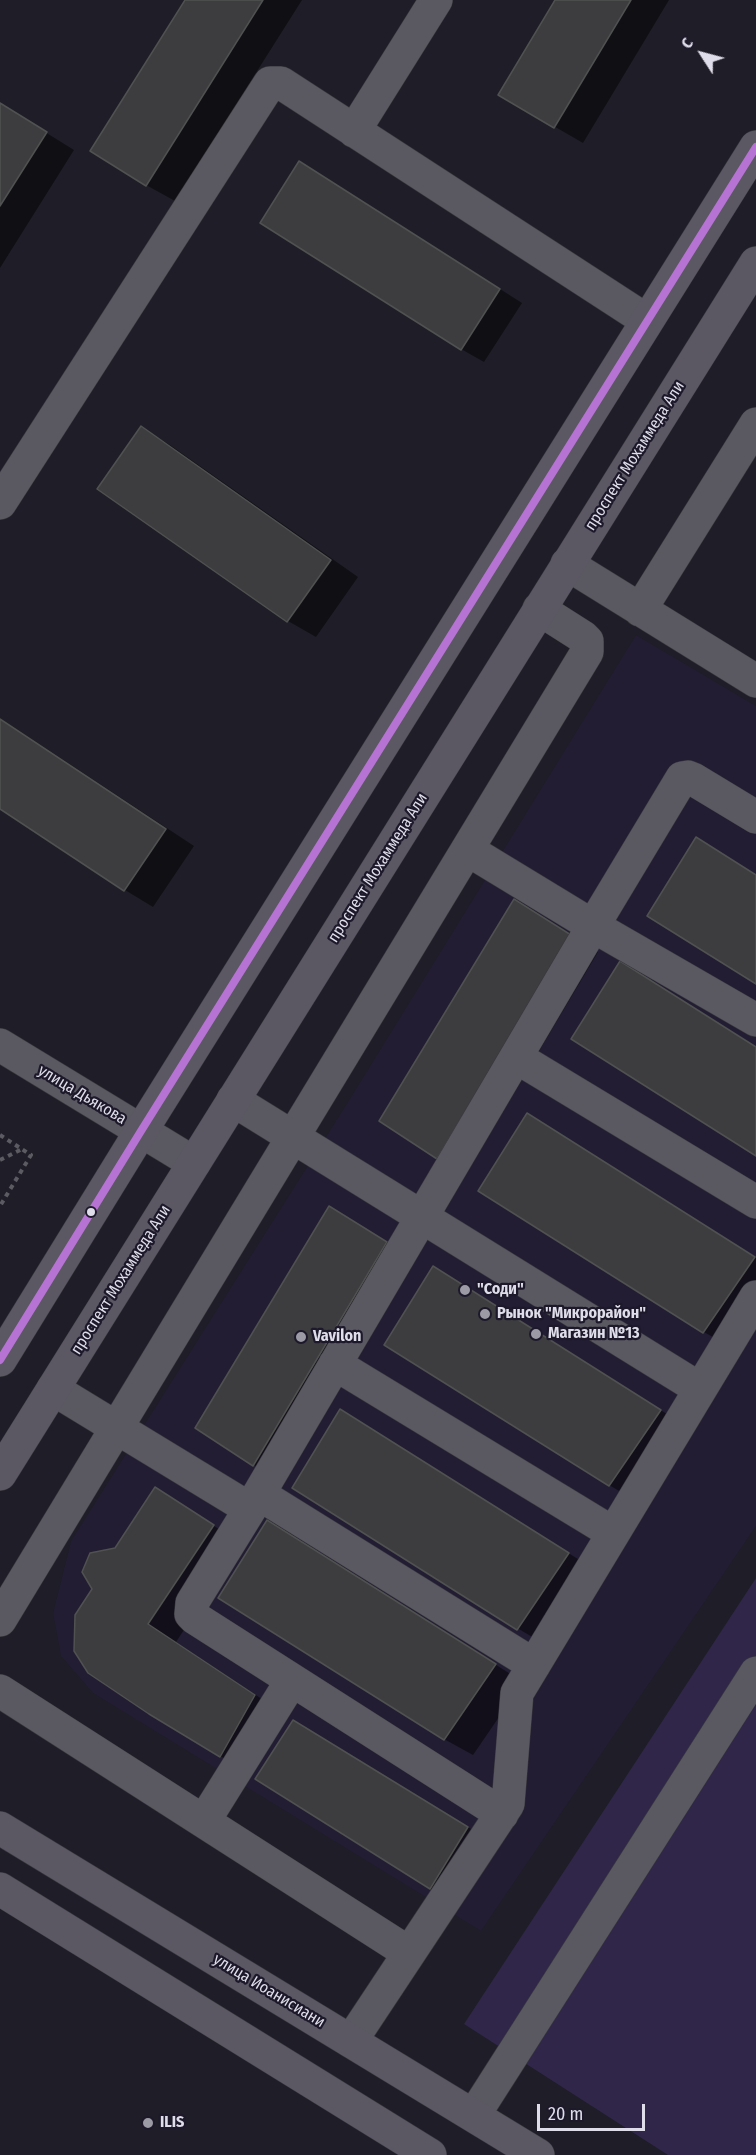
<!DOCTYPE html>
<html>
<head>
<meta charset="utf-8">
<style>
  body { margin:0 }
  #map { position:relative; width:756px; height:2155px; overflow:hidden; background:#1f1d27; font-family:"Fira Sans Condensed",sans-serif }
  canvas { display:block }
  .north { position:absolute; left:672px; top:24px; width:60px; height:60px; -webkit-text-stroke:4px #1d192b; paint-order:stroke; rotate:306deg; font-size:16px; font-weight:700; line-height:24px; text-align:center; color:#dfdde9 }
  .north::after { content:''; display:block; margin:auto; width:21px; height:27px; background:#dfdde9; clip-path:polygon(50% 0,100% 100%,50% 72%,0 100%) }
  .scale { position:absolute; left:537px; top:2104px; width:108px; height:27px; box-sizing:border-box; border:3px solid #dfdde9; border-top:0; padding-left:8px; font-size:18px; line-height:21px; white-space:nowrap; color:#dfdde9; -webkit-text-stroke:4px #1d192b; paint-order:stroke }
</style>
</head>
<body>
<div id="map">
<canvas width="756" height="2155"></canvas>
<div class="north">С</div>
<div class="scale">20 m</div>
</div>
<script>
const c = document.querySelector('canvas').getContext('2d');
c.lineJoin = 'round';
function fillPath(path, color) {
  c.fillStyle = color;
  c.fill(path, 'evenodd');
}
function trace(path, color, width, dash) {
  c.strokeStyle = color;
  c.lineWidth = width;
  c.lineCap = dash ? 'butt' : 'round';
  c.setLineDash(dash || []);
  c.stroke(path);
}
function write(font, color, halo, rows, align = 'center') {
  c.font = font + ' "Fira Sans Condensed",sans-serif';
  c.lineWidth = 4.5;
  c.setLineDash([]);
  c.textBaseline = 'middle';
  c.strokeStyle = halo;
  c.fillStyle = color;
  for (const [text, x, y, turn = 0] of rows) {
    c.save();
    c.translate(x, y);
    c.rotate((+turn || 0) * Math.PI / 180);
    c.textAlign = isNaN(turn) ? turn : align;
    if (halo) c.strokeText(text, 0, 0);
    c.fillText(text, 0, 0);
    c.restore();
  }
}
const built = new Path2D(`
  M636,635L756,706V1526L481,1931L93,1693L61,1656L53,1613L71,1541L348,1102Z`);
const green = new Path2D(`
  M756,1578V2155H668L464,2024Z`);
const shadow = new Path2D(`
  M187,0H302L175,201L146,185Z
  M557,0H669L583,143L500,95Z
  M0,104L74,150L0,268Z
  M323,176L522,303L484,362L461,349Z
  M142,428L170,445L358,577L316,637L288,621Z
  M0,718L194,846L153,907L125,890L0,807Z
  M543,918L598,952L466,1174Z
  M527,1115L756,1257V1314L732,1348L704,1332Z
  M330,1208L414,1259L282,1481L254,1465Z
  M461,1284L689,1428L638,1502L609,1485Z
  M369,1428L597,1571L546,1645L517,1628Z
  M155,1489L241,1543L176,1642L283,1713L249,1772L220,1756L94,1590L115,1550Z
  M296,1538L523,1682L473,1755L444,1739Z
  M317,1736L491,1841L454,1901L430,1888Z`);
const building = new Path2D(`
  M185,0H263L146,186L90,151Z
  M555,0H631L554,128L498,95Z
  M0,103L47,132L0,206Z
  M299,161L500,289L461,350L260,223Z
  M141,426L331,560L287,622L97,489Z
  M0,719L166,829L124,891L0,809Z
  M696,837L756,875V984L647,916Z
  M514,899L571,935L437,1159L379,1121Z
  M620,961L756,1047V1156L571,1039Z
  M527,1113L755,1257L703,1333L478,1191Z
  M329,1206L387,1242L253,1466L195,1428Z
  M433,1266L661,1410L609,1486L384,1345Z
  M340,1409L569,1553L517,1630L292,1488Z
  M155,1487L214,1525L148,1624L255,1695L220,1757L149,1714L88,1673L74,1651L75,1615L92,1589L82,1572L90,1553L115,1548Z
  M267,1520L496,1664L444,1740L218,1598Z
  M293,1720L468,1827L430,1889L255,1779Z`);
const path = new Path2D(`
  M0,1135L31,1155L0,1206
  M0,1160L22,1149`);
const minor = new Path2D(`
  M354,131L436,0
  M0,503L270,83H281L646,320
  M567,564L756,681
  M640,610L756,424
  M468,850L593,926L682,778L688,777L693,779L756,817
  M0,1045L194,1163
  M516,1057L756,1202
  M233,1100L700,1389
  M335,1364L613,1533
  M53,1389L250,1509L192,1603L191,1614L195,1618L502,1814
  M259,1494L534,1665
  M250,1509L593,926L756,1020
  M0,1620L587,652V641L583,637L539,609
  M0,1691L409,1953
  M204,1821L292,1680
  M351,2041L508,1804L517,1693L756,1297
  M474,2115L756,1673`);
const major = new Path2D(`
  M0,1360L141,1131L756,147
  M0,1474L756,263
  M0,1828L538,2155
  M0,1889L430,2155`);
const bus1 = new Path2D(`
  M0,1360L141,1131L756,147`);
const markers = [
  [91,1212,5,"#dfdde9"],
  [465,1290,6,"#9c9aa5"],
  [485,1314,6,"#9c9aa5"],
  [536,1334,6,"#9c9aa5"],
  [301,1337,6,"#9c9aa5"],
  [148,2123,6,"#9c9aa5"]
];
const streetNames = [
  ["проспект Мохаммеда Али",635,456,-58],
  ["проспект Мохаммеда Али",378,868,-58],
  ["улица Дьякова",82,1095,31],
  ["проспект Мохаммеда Али",121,1280,-58],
  ["улица Иоанисиани",269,1991,31]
];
const poiNames = [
  ["\"Соди\"",477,1290],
  ["Рынок \"Микрорайон\"",497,1314],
  ["Магазин №13",548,1334],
  ["Vavilon",313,1337],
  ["ILIS",160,2123]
];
fillPath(built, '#221d32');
fillPath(green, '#2f2649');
fillPath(shadow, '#0007');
fillPath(building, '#3d3d3f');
trace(building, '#505151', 1.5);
trace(minor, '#38373e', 34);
trace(major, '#38373e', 34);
trace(path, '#5c5a62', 4, [4.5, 4.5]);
trace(minor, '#5a5860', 33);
trace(major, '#5b5864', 33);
trace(bus1, '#b673d3', 8);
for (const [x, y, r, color] of markers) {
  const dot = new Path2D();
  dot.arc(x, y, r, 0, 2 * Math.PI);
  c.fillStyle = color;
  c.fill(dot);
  trace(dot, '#1d192b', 2);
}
write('16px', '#dfdde9', '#1d192b', streetNames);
write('bold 16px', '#dfdde9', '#1d192b', poiNames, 'left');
</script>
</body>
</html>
